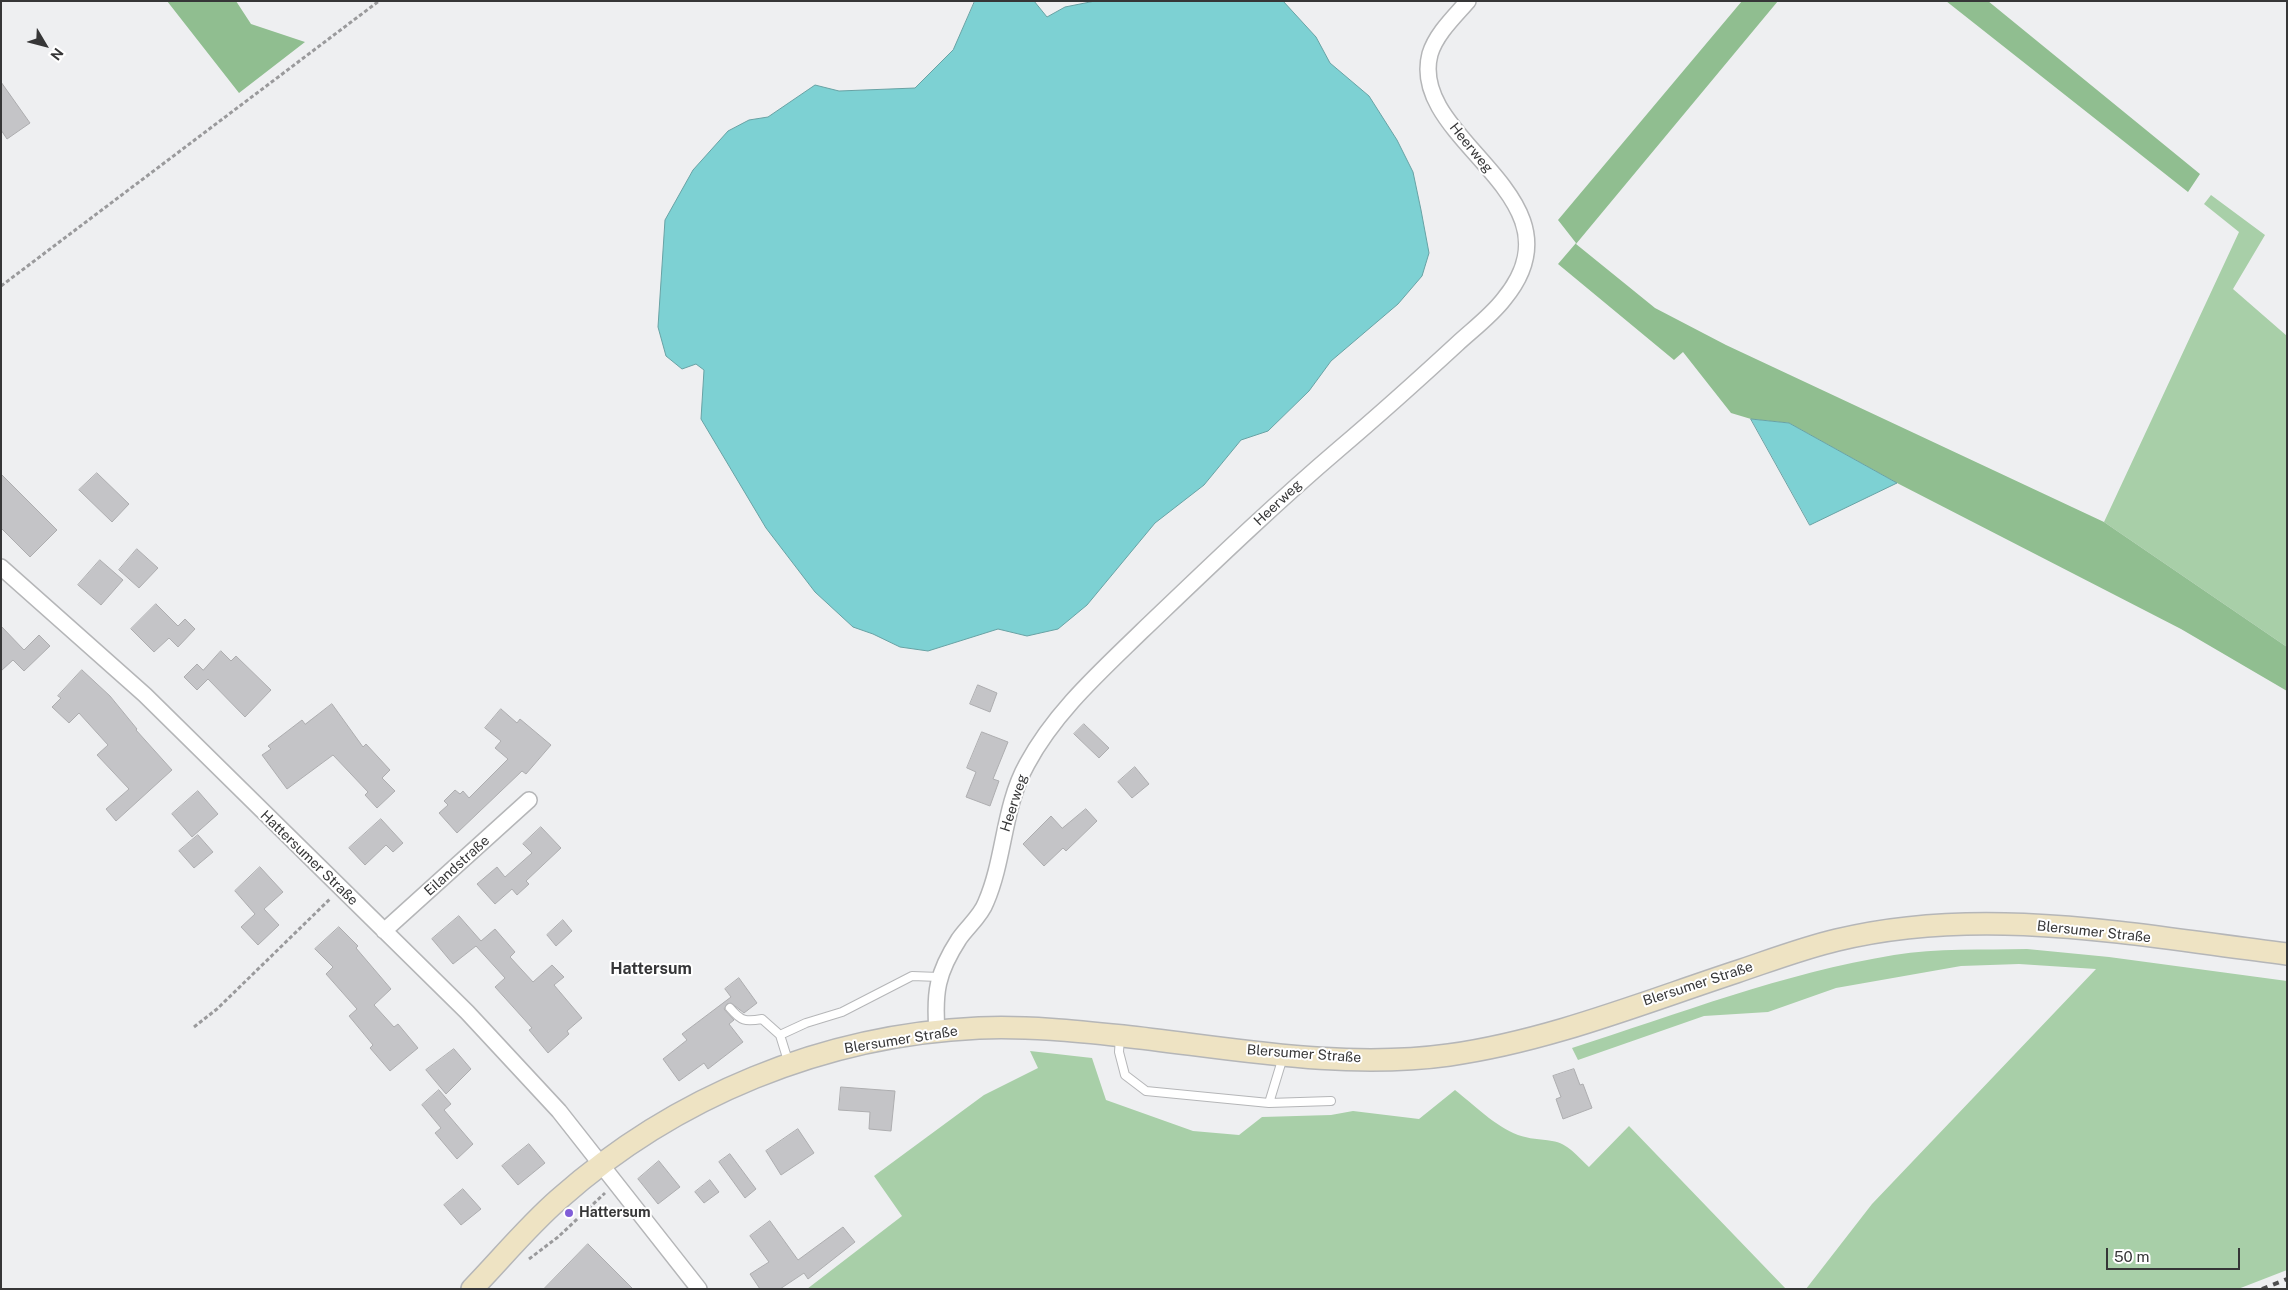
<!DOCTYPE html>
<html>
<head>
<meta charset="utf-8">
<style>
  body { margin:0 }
  #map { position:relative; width:2288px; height:1290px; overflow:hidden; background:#eeeff1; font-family:"Public Sans",sans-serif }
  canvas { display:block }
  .frame { position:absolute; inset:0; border:2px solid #363637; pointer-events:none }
  .north { position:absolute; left:20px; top:20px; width:50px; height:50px; -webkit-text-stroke:4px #fff; paint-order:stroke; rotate:127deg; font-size:14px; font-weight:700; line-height:20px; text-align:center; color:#363637 }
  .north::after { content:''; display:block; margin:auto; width:18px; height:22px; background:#363637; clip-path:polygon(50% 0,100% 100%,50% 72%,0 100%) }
  .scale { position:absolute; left:2106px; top:1248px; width:134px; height:22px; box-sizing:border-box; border:2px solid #363637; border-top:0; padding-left:6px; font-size:15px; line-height:18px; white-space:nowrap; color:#363637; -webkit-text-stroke:4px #fff; paint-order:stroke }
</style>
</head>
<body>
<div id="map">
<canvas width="2288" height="1290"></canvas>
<div class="frame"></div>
<div class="north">N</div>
<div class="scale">50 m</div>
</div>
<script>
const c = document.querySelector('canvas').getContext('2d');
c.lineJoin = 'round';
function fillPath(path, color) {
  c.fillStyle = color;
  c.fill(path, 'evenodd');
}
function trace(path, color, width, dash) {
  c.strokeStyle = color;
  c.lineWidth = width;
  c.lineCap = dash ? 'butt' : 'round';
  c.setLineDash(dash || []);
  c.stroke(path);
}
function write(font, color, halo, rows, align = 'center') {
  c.font = font + ' "Public Sans",sans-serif';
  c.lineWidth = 4;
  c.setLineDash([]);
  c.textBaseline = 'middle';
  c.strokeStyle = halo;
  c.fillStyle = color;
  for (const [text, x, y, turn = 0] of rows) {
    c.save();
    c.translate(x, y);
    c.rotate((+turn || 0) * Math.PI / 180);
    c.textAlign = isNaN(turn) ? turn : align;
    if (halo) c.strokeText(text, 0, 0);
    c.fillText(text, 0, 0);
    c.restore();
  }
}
const green = new Path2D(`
  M2211,195L2265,235L2233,289L2287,336V647L2104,522L2239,232L2204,204Z
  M2027,949L2109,957L2287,981V1270L2238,1289H1806L1872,1204L2096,969L2019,964L1961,966L1836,988L1768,1012L1704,1016L1578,1060L1572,1048C1678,1014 1784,973 1894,955C1937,948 1983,950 2027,949Z
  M1030,1051L1092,1058L1106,1100L1193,1131L1239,1135L1262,1117L1331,1115L1353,1111L1419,1119L1455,1090C1473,1104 1496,1127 1518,1135C1529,1139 1540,1139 1552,1141C1568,1143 1578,1157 1589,1167L1629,1126L1786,1289H807L902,1216L874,1176L984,1095L1038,1068Z`);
const forest = new Path2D(`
  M167,1H236L251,24L305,42L239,93Z
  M1742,1H1778L1576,244L1655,308L1726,345L2104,522L2287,647V691L2181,629L1897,483L1789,423L1751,419L1731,413L1683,352L1674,360L1558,264L1576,243L1558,220Z
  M1946,1H1988L2200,174L2188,192Z`);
const water = new Path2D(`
  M975,1H1034L1047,17L1065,7L1095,1H1283L1316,37L1330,63L1369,96L1397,140L1413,172L1421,210L1429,253L1422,276L1398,304L1331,361L1309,391L1268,431L1241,440L1204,485L1155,523L1087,605L1058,629L1027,636L998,629L928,651L900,647L873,634L853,627L815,592L766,528L701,419L704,370L696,364L682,369L666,356L658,327L665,220L693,170L728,131L749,120L768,117L815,85L839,91L915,88L953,50Z
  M1751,419L1789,423L1897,483L1810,525Z`);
const building = new Path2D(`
  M1,82L30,123L7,139L1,130Z
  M97,473L129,504L112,522L79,490Z
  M1,474L57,530L30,557L1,528Z
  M137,549L158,568L139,588L119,570Z
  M100,560L123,580L101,605L78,585Z
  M156,604L178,626L185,619L195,629L178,647L169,638L154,652L131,629Z
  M1,626L24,650L39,635L50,646L24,671L13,660L1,671Z
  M221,651L231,661L236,656L271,690L245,717L208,679L197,690L184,677L197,664L203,670Z
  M82,670L110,696L137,729L136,730L172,770L116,821L106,809L129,789L97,755L108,745L79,713L69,723L52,707L61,698L58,696Z
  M978,685L997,693L990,712L970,704Z
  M332,704L363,747L366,744L390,770L382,778L395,791L377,808L365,795L368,792L333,755L287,789L262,755L271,749L268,746L302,720L305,724Z
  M501,709L517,723L520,719L551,745L526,774L522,771L457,833L439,813L448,805L444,801L455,790L460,794L463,791L469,798L508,759L495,748L501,741L485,728Z
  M1084,724L1109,748L1099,758L1074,734Z
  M982,732L1008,742L993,779L999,781L990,806L966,797L976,772L967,768Z
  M1135,767L1149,784L1132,798L1118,782Z
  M198,791L218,814L192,837L172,814Z
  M1086,809L1097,821L1066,851L1063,848L1044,866L1023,844L1051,816L1062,828Z
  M381,819L403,843L393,852L386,845L365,865L349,848Z
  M541,827L561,848L526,881L529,884L517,895L512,889L495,904L477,884L497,867L505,877L532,853L523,844Z
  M198,835L213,852L194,868L179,851Z
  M260,867L283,892L264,909L279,925L258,945L241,927L255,914L235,891Z
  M459,916L481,941L495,929L515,952L510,957L533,982L552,965L564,977L554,985L582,1018L567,1031L569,1034L548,1053L529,1030L532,1028L495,987L505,978L476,946L453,964L432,939Z
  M563,920L572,931L556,946L547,935Z
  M339,927L358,946L356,948L391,989L374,1005L394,1027L398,1024L418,1048L390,1071L370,1048L373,1045L349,1016L357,1009L326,974L333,967L315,949Z
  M739,978L757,1003L744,1013L731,1003L727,1004L724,1009L734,1020L729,1024L743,1042L708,1069L704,1063L679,1081L663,1059L687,1040L682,1034L731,997L725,989Z
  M454,1049L471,1069L446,1094L426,1070Z
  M1574,1069L1580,1085L1583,1084L1592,1108L1563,1119L1556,1099L1561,1097L1553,1076Z
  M841,1087L895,1091L891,1131L869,1129L870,1112L839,1110Z
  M439,1090L451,1104L444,1110L473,1144L457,1159L435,1133L441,1128L422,1105Z
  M798,1129L814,1153L781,1175L766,1151Z
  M529,1144L545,1163L518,1185L502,1166Z
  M730,1154L756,1189L745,1198L719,1162Z
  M659,1161L680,1187L658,1204L638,1179Z
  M710,1180L719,1192L704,1203L695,1192Z
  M463,1189L481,1209L461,1225L444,1205Z
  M770,1221L798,1260L843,1227L855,1242L808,1279L804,1273L780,1289H760L750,1274L769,1262L750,1236Z
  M588,1244L633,1289H544Z`);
const path = new Path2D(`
  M1,286L379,1
  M194,1027L217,1009L331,898
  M529,1259L558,1237L605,1193`);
const service = new Path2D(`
  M730,1008C741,1021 745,1022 762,1019L780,1035L789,1064
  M780,1035L806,1023L842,1012L912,976L939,977
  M1120,1037L1119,1052L1125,1075L1146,1091L1269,1103L1283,1057
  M1269,1103L1331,1101`);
const minor = new Path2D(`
  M1,567L145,695L467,1012L559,1111L699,1289
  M384,931L529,800
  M937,1032C934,992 937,973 959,939C968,926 981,916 986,902C1005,858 1003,807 1027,764C1055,712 1100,672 1142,631C1207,569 1271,507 1339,449C1379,415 1418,380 1457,344C1472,330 1491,316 1504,299C1589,196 1407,141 1430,54C1436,34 1454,17 1468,1`);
const secondary = new Path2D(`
  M472,1289C501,1259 528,1226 559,1199C675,1096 824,1035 979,1028C1027,1026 1076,1031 1123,1036C1231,1048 1341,1070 1449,1055C1548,1041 1642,1003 1736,972C1769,961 1803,948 1837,940C1985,904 2138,936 2287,954`);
const rail = new Path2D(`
  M2262,1289L2287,1279`);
const markers = [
  [569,1213,5,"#805ed8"]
];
const streetNames = [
  ["Heerweg",1471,148,51],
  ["Heerweg",1278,503,-43],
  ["Heerweg",1014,803,-72],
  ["Hattersumer Straße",309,858,44],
  ["Eilandstraße",457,866,-42],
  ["Blersumer Straße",2094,932,6],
  ["Blersumer Straße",1698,984,-18],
  ["Blersumer Straße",901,1040,-9],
  ["Blersumer Straße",1304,1054,4]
];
const poiNames = [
  ["Hattersum",579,1213]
];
const quarterNames = [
  ["Hattersum",651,969]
];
fillPath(green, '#a8cfa8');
fillPath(forest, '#90be90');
fillPath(water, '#7dd1d3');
trace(water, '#68a2a4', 1);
fillPath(building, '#c4c4c7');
trace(building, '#adadaf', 1);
trace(service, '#b5b6b8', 10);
trace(minor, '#b5b6b8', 18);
trace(secondary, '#b5b6b8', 24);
trace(path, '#9a9a9c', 3, [4, 2.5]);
trace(service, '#fff', 8);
trace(minor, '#fff', 15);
trace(secondary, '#eee3c3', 21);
trace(rail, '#4e4e4f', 4, [6, 6]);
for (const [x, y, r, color] of markers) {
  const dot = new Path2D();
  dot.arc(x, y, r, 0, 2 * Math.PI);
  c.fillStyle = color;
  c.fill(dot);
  trace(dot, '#fff', 2);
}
write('14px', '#363637', '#fff', streetNames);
write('bold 14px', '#363637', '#fff', poiNames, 'left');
write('bold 16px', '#353638', '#fff', quarterNames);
</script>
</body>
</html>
